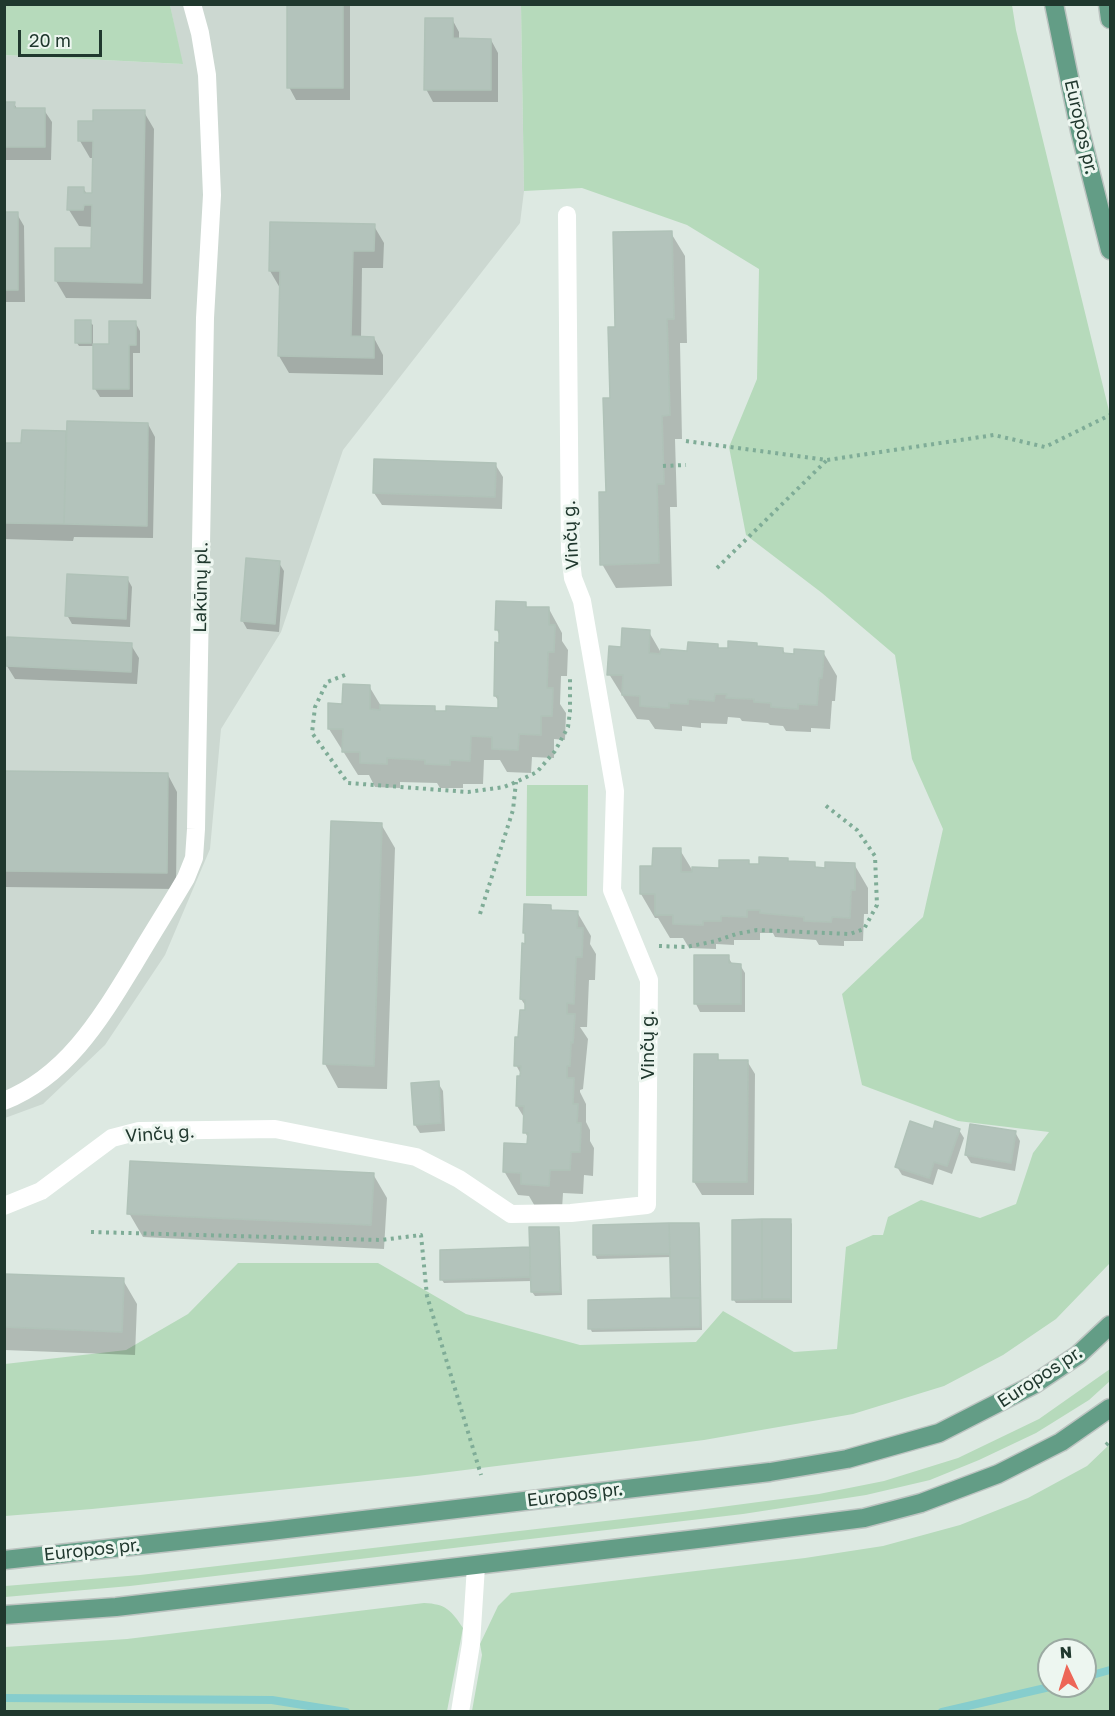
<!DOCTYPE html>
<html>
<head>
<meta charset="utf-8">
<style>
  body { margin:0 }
  #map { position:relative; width:1115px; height:1716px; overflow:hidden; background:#dde9e2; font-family:"Golos Text",sans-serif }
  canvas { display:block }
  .frame { position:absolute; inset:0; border:6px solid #20382e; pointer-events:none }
  .north { position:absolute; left:1037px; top:1638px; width:60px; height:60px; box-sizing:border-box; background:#edf6f0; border:2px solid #9baaa2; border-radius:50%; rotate:356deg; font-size:16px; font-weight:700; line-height:24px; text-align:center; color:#20382e }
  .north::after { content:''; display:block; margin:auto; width:21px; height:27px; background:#ed6657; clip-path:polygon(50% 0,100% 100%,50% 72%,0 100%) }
  .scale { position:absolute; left:18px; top:30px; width:84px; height:27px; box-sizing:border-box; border:3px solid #20382e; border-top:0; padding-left:8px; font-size:18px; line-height:21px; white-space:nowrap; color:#20382e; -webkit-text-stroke:4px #edf6f0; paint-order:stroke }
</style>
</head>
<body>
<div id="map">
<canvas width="1115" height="1716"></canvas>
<div class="frame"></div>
<div class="north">N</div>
<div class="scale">20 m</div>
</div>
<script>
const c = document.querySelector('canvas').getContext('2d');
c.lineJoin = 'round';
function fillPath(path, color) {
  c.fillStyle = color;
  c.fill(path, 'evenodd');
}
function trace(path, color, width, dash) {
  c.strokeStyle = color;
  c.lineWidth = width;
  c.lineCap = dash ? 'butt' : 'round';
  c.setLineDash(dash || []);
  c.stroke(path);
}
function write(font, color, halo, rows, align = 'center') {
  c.font = font + ' "Golos Text",sans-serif';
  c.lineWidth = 6;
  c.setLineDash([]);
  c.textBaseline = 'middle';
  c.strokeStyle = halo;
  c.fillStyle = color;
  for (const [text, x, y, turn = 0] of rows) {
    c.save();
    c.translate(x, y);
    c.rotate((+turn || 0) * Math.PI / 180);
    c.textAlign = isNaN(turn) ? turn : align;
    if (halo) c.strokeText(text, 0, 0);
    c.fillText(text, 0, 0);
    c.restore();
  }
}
const built = new Path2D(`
  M170,5H521L524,191L520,223L343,450L281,632L221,729L210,849L165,955L105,1045L43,1104L5,1118L4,55L182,64Z`);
const green = new Path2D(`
  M4,5H170L183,64L5,55Z
  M521,5H1012L1016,30L1110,415V1263L1056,1319L1003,1355L944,1386L853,1414L704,1440L417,1476L92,1509L5,1516V1364L126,1350L188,1314L238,1263H378L466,1314L580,1345L696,1342L723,1311L794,1352L837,1349L846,1247L873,1235H883L888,1217L921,1200L980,1218L1016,1204L1033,1153L1049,1132L958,1121L862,1085L842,994L923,917L943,829L912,759L895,655L822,593L746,535L729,447L757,379L759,269L687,225L582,188L524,191Z
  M527,785H588L587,896H526Z
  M1110,1369V1381L1089,1400L1036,1433L979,1460L930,1480L866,1495L743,1514L130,1586L5,1597V1586L140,1575L683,1512L819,1494L884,1481L958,1458L1039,1419Z
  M1110,1444V1711H472L482,1655L480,1644L498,1606L511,1593L805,1558L883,1546L960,1525L1028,1498L1087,1466ZM1049,1650H1085V1686H1049Z
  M424,1603C446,1604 451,1610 463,1628L447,1711H5V1647L127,1639Z`);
const shadow = new Path2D(`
  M288,4H350V100H296L289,87Z
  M452,19L459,32V40H491L498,53V102H433L426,89Z
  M4,103H14L17,109L44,110L52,122L51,160H5L4,175Z
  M144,112L154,129L151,299L66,298L56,281L92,250L93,227L79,226L69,210L83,188L87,194H93L94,158H90L80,141L94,122Z
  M4,214H17L24,226L25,302H4Z
  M374,226L384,243L383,268H362L361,338H374L383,355V375L289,373L279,356L280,288L270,271Z
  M671,233L685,256L687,343H680L682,439H675L677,507H670L672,586L616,588L602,564L617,328Z
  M90,322L93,325V345L110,346L135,322L140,331V353H133V397H100L95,389V346H79L77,343Z
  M148,424L155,437L153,538L74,537L73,541L4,539V445H23L65,432L68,437Z
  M495,464L503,477L502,509L382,505L374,493Z
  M279,563L284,571L279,632L247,629L242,620Z
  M127,578L132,587L130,627L72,624L67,615Z
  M525,604L528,608L549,609L562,633V641L568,650L567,676H561L560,704L566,713L565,740L554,739V758L532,757L531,773L507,772L500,760H484L483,784H463V788H440L437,783L400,782V788L375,787L369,775H358L329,729L343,705L369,686L381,706L434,708L437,712L499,709L500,703L495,696L500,644V636L497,630Z
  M649,632L660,651L689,652L717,646L719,649L758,648L783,650L786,655L823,652L837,676L835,701H832L830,729L811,728V732L786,731L783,726L770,725L768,723L742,721L740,718L728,717L727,724L701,723V728L682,726V731L655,729L649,720L637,719L609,674L622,649Z
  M131,645L139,658L137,684L15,679L7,666Z
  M4,773L168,775L177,792L176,889L4,887Z
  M381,824L395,848L387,1089L338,1088L325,1064Z
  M680,850L694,873L720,869L748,862L750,865H761L787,859L789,863H814L817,869L854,864L868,888V914H864L863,941H844V946L819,945L816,940L775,937L773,933H760V940H734V945L716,944V949L689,948L683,938H670L658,918H655L641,894L653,868Z
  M550,906L553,911L577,912L591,936L590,944L596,954L595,980H589L587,1027H580L588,1039L583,1089L580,1090V1092L586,1104V1122L590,1130V1141L594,1148L593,1176L584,1175L583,1194L563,1193L562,1209L536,1208L529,1196L518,1195L504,1171L529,1146V1140L525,1132V1119L517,1106L523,1078L516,1065L526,1012L527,1008L521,999L527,936L524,932Z
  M728,957L733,965H740L745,973V1012H700L696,1004Z
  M717,1056L720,1062L747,1061L755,1074L754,1195H702L694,1182Z
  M438,1083L443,1091L445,1131L420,1133L415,1125Z
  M959,1130L964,1138L952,1174L938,1169L933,1185L902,1175L897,1167L934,1131Z
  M1015,1132L1020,1141L1015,1171L971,1163L966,1155Z
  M373,1174L387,1198L384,1249L143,1237L129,1213Z
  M790,1221L792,1224V1303H736L733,1299Z
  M698,1224L700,1228L702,1330L592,1332L590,1328L672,1300L671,1257L597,1259L595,1255Z
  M558,1228L560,1232L562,1295L535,1296L532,1292V1281L444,1283L442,1280L531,1249Z
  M4,1275L123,1280L137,1304L135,1355L4,1350Z`);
const stream = new Path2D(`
  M1085,1677L1110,1670
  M4,1698L272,1700L346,1712
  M942,1712L1054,1686`);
const building = new Path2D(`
  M287,4H343V88H287Z
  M425,18H453V38L491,39V90H424Z
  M4,102H15L14,108H45V147H4Z
  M93,110H145L142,283L55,281V248H91L92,205H84L83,210H67L68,187H84V193H92L93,141H78V121H93Z
  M4,212H18V290H4Z
  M270,222L375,224L374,251H353L351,336L374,337V358L278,356L280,271H269Z
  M672,231L674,319H667L670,415L662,416L664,484H657L659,563L600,565L599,492H606L603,398H610L608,327H615L613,232Z
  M75,320H91V343H75Z
  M109,321H136V345H129V389H93V344H109Z
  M67,421L148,423L147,526L64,524Z
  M22,430L66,431L64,524L4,523V443H21Z
  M374,459L496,463L495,497L373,493Z
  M246,558L280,561L275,624L241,621Z
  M67,574L128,577L126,619L65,616Z
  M496,601L526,602V607H549V625H555L554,652H548L547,688H553L552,716H541V735L519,734L518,750L492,749V737L471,736L470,761L450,760V765L425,764V760L387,758V764L360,763V752H342L343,729H328V703L342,704L343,684L370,685V709L380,710V705L435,706V711H446V706L498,708V696H494L495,642L499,643V630H495Z
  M622,628L650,630L649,653L660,654L661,649L687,651L688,642L718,644V648H728V641L757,643V646L783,648V653L794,654V649L824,651L822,678H819L817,705L798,704V709L771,707V703L754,702V699L726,698L727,694H715L714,701L688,699V704L669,703V708L640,706V696L622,695L623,675H607L609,646L621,647Z
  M7,637L132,643L131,672L6,666Z
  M4,771L168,773L167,873L4,871Z
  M331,821L382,823L374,1066L323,1064Z
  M653,848H681V872H692V867L719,868V860H749V864H759V857L788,858V861L815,862V867L825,868V862L855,863V890H851L850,918L832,917L831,922L804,921V917L760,913V910H747V917L721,916V921H703V925L673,924V915H655V894H640V866H652Z
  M524,904L551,905V910L578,911L577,928H583L582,957H576L574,1004L567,1003V1014H575L573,1043L571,1042L570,1066H567V1078H574L573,1104H578L577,1123H581L580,1152H571L570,1170H550L549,1186L521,1184V1173L503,1172L504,1143L527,1144L528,1133H523L524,1106H516L517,1076H520L521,1066H514L515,1037H518L520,1010H525V1000L520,999L522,943L525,944V933H523Z
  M694,955H729V963L741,964V1004H694Z
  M694,1054H718V1060H748L747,1182H693Z
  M439,1081L441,1123L414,1125L411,1083Z
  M910,1121L933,1129L935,1121L960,1129L947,1166L934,1162L929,1178L895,1167Z
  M970,1124L1016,1131L1011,1163L965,1155Z
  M130,1161L374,1173L371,1225L127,1214Z
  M762,1219V1299L732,1300V1220Z
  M762,1219H791V1299H762Z
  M669,1223L670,1254L593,1255V1225Z
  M669,1223H699L700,1298H671Z
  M529,1227H559L560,1292H531Z
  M530,1247V1277L440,1280V1250Z
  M4,1274L124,1278L122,1332L4,1327Z
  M671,1298H700V1327L588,1329V1300Z`);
const path = new Path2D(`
  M686,441L827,460L994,435L1045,447L1110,415
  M663,466L686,465
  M717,568L827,460
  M345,675L327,682L315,707L312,733L348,783L468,792L504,787L516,782L537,772L555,751L568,727L570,712V679
  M480,914L513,810L516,782
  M659,946L686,947L716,941L736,934L757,930L850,934L864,929L877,905L875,856L857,830L825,805
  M91,1232L381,1240L421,1235L427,1296L481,1475
  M1106,1445L1110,1441`);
const minor = new Path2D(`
  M4,1101C67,1076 101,1018 134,964C151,935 169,907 186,878L194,858L196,829L205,318L212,195L207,75L200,33L192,4
  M4,1206L41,1191L112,1138L139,1131L275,1129L416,1157L459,1179L511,1214L571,1213L647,1205L649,980L612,890L615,791L582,601L573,578L570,552L567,215
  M460,1712L471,1644L476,1566`);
const primary = new Path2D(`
  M1054,4L1080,131L1110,250
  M1108,4L1110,19
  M4,1560L270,1531L770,1472L847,1459L939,1433L1033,1385L1078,1355L1110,1325
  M4,1615L116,1607L706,1538L864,1518L921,1503L998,1474L1061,1442L1110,1408`);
const streetNames = [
  ["Europos pr.",1081,127,77],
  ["Vinčų g.",571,535,-93],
  ["Lakūnų pl.",201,587,-89],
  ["Vinčų g.",648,1045,-90],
  ["Vinčų g.",160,1134,-4],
  ["Europos pr.",1040,1377,-33],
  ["Europos pr.",575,1495,-7],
  ["Europos pr.",92,1550,-6]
];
fillPath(built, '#ccd8d1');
fillPath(green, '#b6dabb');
fillPath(shadow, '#0003');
trace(stream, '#86cdcd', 8);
fillPath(building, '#b3c3bb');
trace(building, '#b0c2b8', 1.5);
trace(primary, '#bcc3c0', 21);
trace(path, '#7fac97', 4, [3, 4.5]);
trace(minor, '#fff', 18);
trace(primary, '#639d86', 18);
write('18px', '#20382e', '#edf6f0', streetNames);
</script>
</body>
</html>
